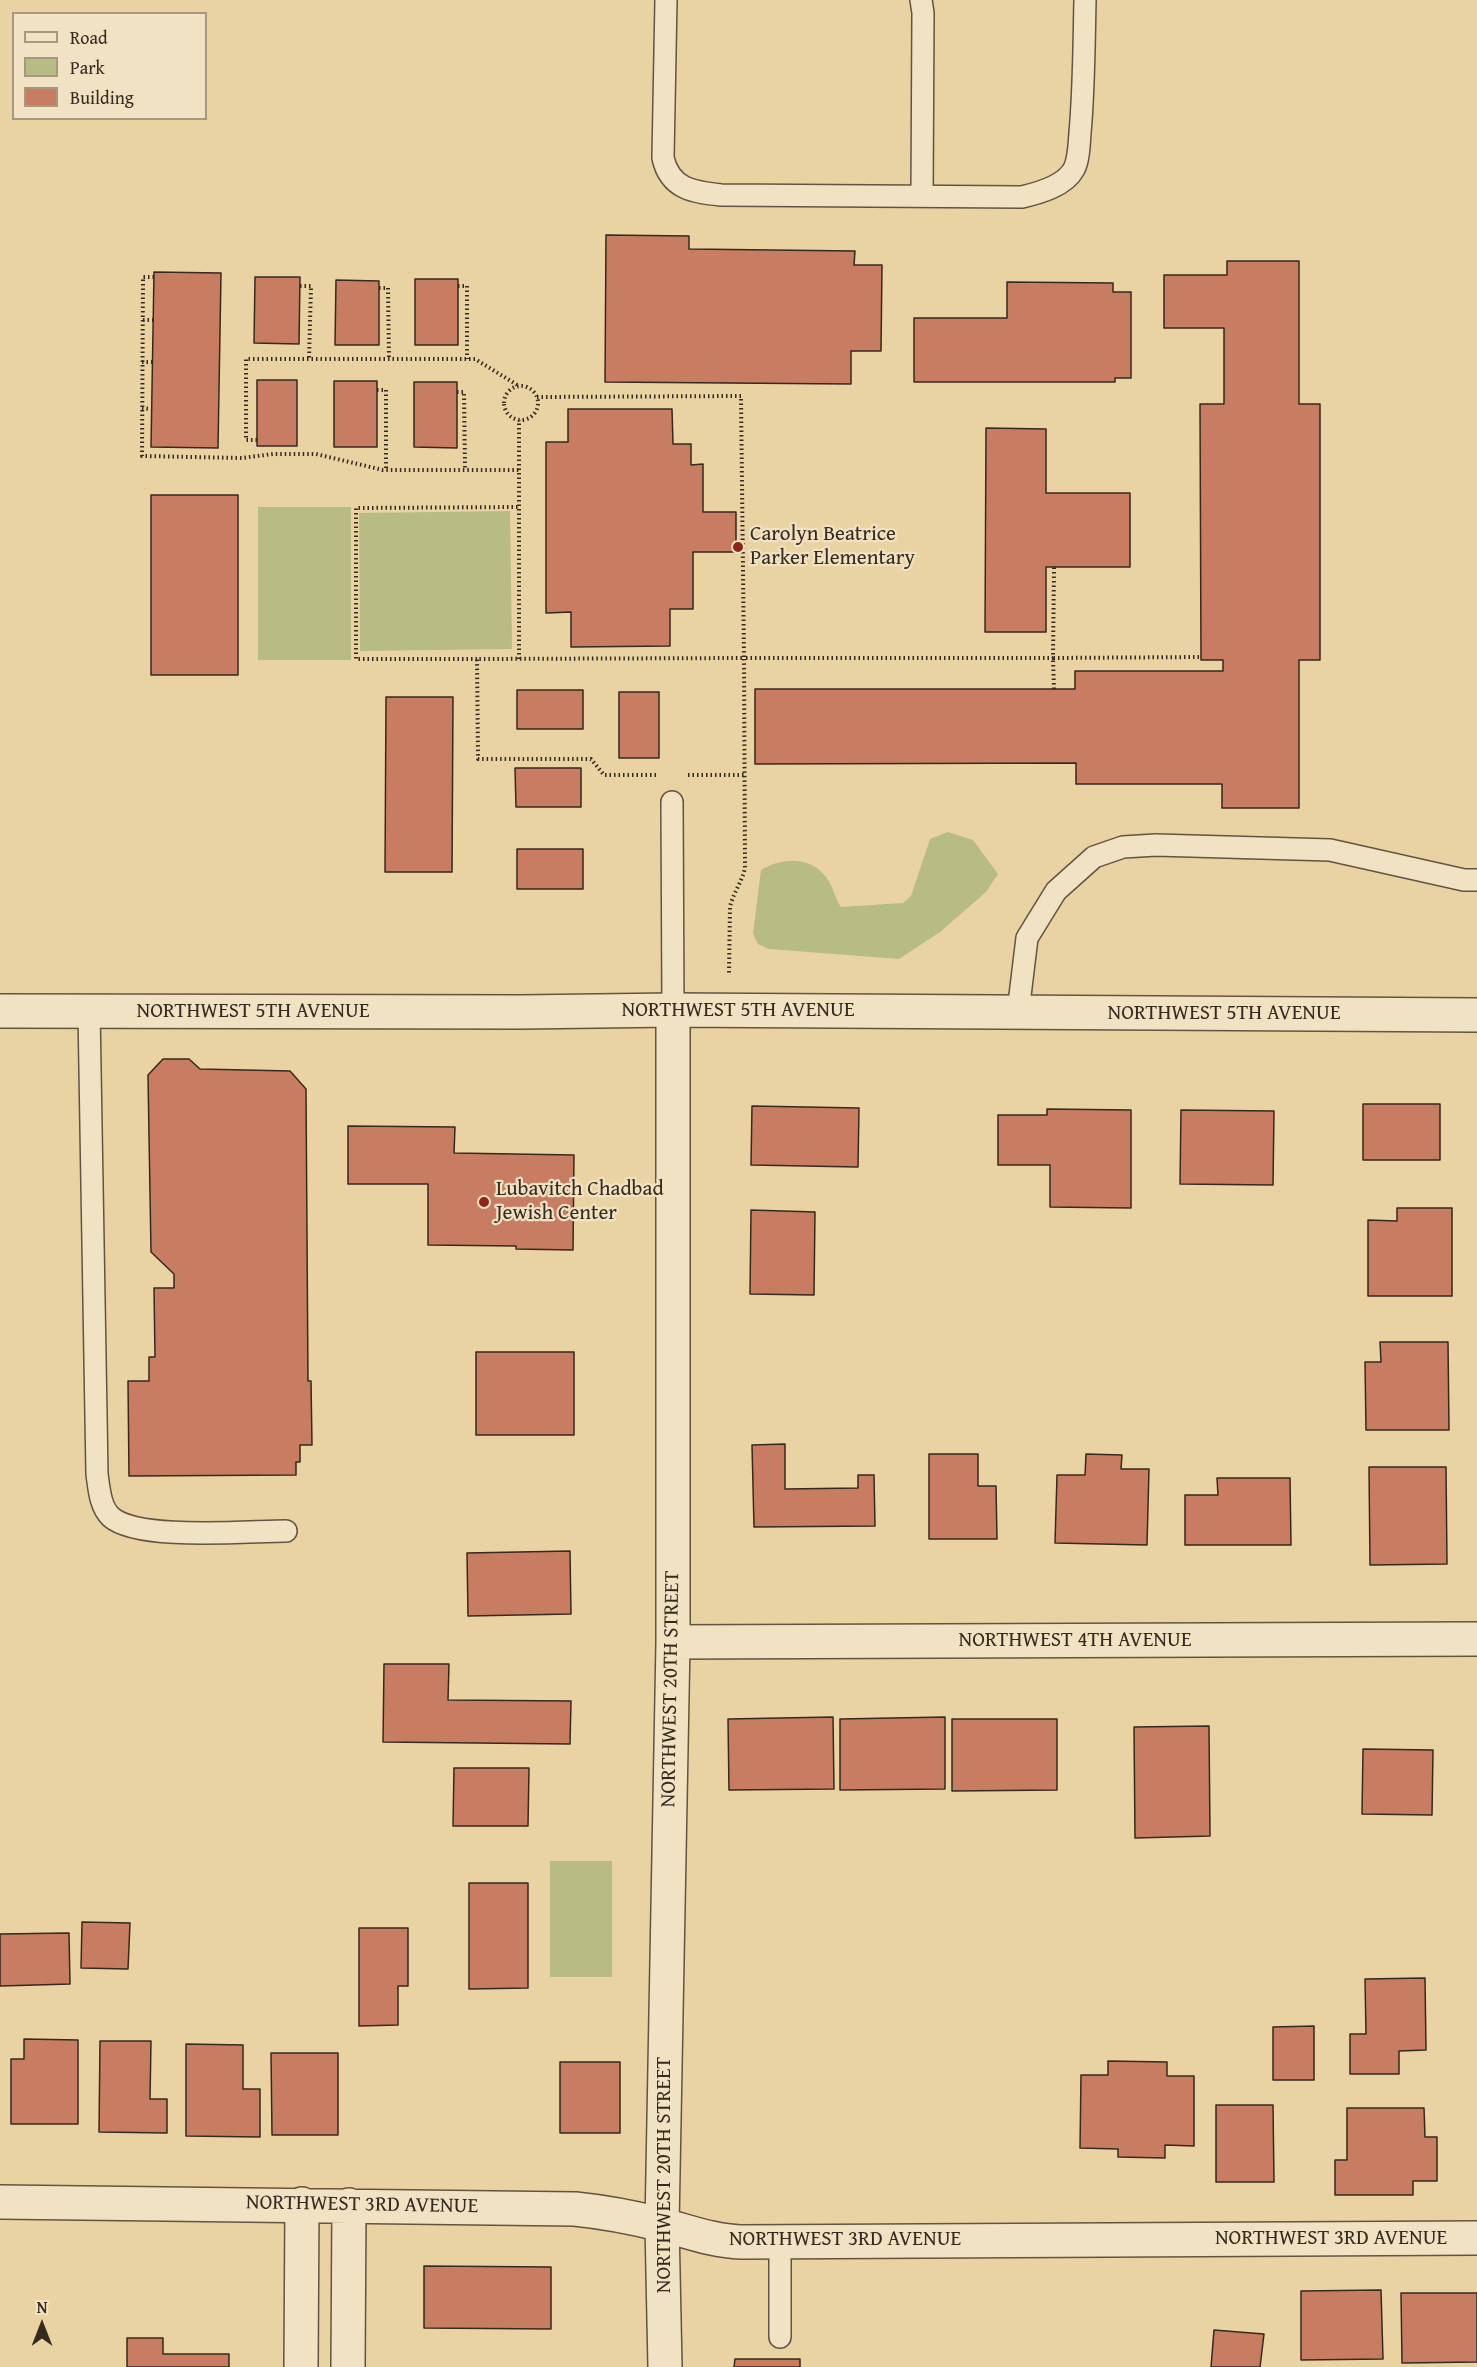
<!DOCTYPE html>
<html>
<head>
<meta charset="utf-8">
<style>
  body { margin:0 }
  #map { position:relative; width:1477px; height:2367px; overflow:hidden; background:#ead3a2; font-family:"Gentium Book Plus",serif }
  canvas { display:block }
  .legend { position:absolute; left:12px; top:12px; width:195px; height:108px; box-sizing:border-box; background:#f1e2c3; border:2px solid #a69881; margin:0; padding:8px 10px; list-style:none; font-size:18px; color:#352a1f }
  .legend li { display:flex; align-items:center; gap:12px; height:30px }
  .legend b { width:30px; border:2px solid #a69881 }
  .north { position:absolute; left:12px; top:2295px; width:60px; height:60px; -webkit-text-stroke:4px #f1e2c3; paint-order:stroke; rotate:0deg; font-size:16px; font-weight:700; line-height:24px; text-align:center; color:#352a1f }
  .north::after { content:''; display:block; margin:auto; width:21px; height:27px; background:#352a1f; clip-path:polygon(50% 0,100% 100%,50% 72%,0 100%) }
</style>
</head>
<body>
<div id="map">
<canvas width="1477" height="2367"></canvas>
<ul class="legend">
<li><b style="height:8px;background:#f1e2c3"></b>Road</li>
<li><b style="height:16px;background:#b7bc85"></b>Park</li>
<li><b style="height:16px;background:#c87d63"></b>Building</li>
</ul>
<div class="north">N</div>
</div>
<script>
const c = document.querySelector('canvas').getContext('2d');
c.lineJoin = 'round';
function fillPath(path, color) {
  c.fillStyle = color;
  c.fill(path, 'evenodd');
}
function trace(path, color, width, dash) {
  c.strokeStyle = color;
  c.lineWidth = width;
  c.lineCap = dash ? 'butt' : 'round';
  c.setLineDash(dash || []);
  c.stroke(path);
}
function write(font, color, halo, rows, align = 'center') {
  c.font = font + ' "Gentium Book Plus",serif';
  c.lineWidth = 4.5;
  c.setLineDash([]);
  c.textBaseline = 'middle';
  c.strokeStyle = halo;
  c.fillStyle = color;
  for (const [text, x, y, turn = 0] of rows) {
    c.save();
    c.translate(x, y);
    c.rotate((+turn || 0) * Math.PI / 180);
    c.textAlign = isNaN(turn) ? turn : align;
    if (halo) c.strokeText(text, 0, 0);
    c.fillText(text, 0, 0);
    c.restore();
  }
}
const green = new Path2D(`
  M258,507H351V660H258Z
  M510,511L512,649L360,651L359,513Z
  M948,832L973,840L998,874L986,892L940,932L899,959L769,949L758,944L753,934L761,870C781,858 809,855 826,877C833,885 834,897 841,907L903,903L911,896L930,839Z
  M550,1861H612V1977H550Z`);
const building = new Path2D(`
  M606,235L689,236V249L855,251L854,265H882L881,351H851V384L605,382Z
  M1227,261H1299V404H1320V660H1299V808H1222V784H1076V763L755,764V689H1075V671H1223V660H1201L1200,404H1224V328H1164V275H1227Z
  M154,272L221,273L218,448L151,447Z
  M255,277H300L299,344L254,343Z
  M415,279H458V345H415Z
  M336,280L379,281V345H335Z
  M1007,282L1113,283V292H1131V378H1115V382H914V318H1007Z
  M257,380H297V446H257Z
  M334,381H377V447H334Z
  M414,382H457V448L414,447Z
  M568,409H672L673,444H691V465L703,464V512H736V552H693V609H670V646L571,647V612L546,613V442H568Z
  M986,428L1046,429V493H1130V567H1046V632H985Z
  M151,495H238V675H151Z
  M517,690H583V729H517Z
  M619,692H659V758H619Z
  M386,697H453L452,872H385Z
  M515,768H581V807H516Z
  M517,849H583V889H517Z
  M163,1059H189L200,1069L290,1071L306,1089L308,1381H311L312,1445H300V1462H296V1475L129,1476L128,1381H149V1357H155L154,1288H174V1274L151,1252L148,1075Z
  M1363,1104H1440V1160H1363Z
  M752,1106L859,1108L858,1167L751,1165Z
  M1047,1109L1131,1110V1208L1050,1207V1165H998V1115H1047Z
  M1181,1110L1274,1111L1273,1185L1180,1184Z
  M348,1126L455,1127L454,1153L574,1155L573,1250L516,1249V1246L428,1245V1184H348Z
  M1397,1208H1452V1296H1368V1220L1397,1221Z
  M751,1210L815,1212L814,1295L750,1294Z
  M1380,1342H1448L1449,1430H1366L1365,1362H1381Z
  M476,1352H574V1435H476Z
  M785,1444V1489L858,1488V1475H874L875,1526L754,1527L752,1445Z
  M929,1454H978V1486H996L997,1539H929Z
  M1086,1454L1122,1455L1121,1469H1149L1147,1545L1055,1543L1057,1475H1085Z
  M1369,1467H1446L1447,1564L1370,1565Z
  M1217,1478H1290L1291,1545H1185V1495H1218Z
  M570,1551L571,1614L468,1616L467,1553Z
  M384,1664H449L448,1700L571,1701L570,1744L383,1742Z
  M833,1717L834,1789L729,1790L728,1719Z
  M945,1717V1789L840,1790V1719Z
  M952,1719H1057V1790L952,1791Z
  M1209,1726L1210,1836L1135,1838L1134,1727Z
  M1363,1749L1433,1750L1432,1815L1362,1814Z
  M454,1768H529L528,1826H453Z
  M469,1883H528V1988L469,1989Z
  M82,1922L130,1923L128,1969L81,1968Z
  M359,1928H408V1986H398V2025L359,2026Z
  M69,1933L70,1984L0,1986V1934Z
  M1425,1978L1426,2050L1399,2051V2074H1350V2034H1366L1365,1979Z
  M1314,2026V2080H1273V2027Z
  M24,2039L78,2040V2124H11V2059H24Z
  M100,2041H151L150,2099H167V2133L99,2132Z
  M186,2044L243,2045V2089H260V2137L186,2136Z
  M271,2053H338V2135H272Z
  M1108,2061L1167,2062V2076H1194V2146L1165,2145V2158L1118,2157V2149L1080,2148L1081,2075H1108Z
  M560,2062H620V2133H560Z
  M1216,2105H1273L1274,2182H1216Z
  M1347,2108H1424L1425,2137H1437V2181H1413V2195H1335V2160H1347Z
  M424,2266L551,2267V2329L424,2328Z
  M1381,2290L1383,2359L1301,2360V2291Z
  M1401,2293H1477V2362L1402,2363Z
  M1214,2330L1264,2334L1260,2367H1211Z
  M127,2338H163V2354H229V2367H127Z
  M735,2359H800V2367H734Z`);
const path = new Path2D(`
  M154,277H143L142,456L242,458L273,454H316L383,470H519
  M300,286H311L309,359
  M458,286H467V359
  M379,288H388L389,359
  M143,320H153
  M142,362H152
  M504 403a17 17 0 1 1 34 0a17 17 0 1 1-34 0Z
  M377,390H386V470
  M457,392H464L465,470
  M537,397L741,396L744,658H1053L1054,567
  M142,408L151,409
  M257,440H246V359H475L519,386
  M477,659H356V508L519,507
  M519,659V420
  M1054,689L1053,658L1201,657
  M656,775H604L591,759H478L477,659L744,658L745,868C742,882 733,893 730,907L729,973
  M688,775H744`);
const lane = new Path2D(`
  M666,0L663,158C670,189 693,192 721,195L1022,197C1039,193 1065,186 1074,169C1079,159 1079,145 1080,133C1084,89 1084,45 1085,0
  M921,0L923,13L922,196
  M672,802L673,1010
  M89,1011L97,1474C99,1488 100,1507 111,1517C138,1541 248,1531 286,1531
  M1018,1012L1027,938L1056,891L1094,857L1123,847L1156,845L1330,850L1464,880H1477
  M780,2242V2337`);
const street = new Path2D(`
  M0,1011L521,1012L673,1010L1477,1015
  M673,1642L1477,1639
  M0,2202L575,2209C604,2212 631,2217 659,2224C687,2231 712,2241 741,2242L1477,2238
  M301,2367L302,2204
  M348,2367L349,2205
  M665,2367L662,2225L673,1642V1010`);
const markers = [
  [738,547,6,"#8f2418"],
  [484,1202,6,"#8f2418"]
];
const poiNames = [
  ["Carolyn Beatrice",750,535],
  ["Parker Elementary",750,559],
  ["Lubavitch Chadbad",496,1190],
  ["Jewish Center",496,1214]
];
const streetNames = [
  ["NORTHWEST 5TH AVENUE",738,1011],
  ["NORTHWEST 5TH AVENUE",253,1012],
  ["NORTHWEST 5TH AVENUE",1224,1014],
  ["NORTHWEST 4TH AVENUE",1075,1641],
  ["NORTHWEST 20TH STREET",671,1689,-89],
  ["NORTHWEST 20TH STREET",665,2175,-90],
  ["NORTHWEST 3RD AVENUE",362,2205,1],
  ["NORTHWEST 3RD AVENUE",1331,2239],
  ["NORTHWEST 3RD AVENUE",845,2240]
];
fillPath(green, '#b7bc85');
fillPath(building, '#c87d63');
trace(building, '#352a1f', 1.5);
trace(lane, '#625440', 24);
trace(street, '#625440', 36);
trace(path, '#352a1f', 4, [1.5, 3]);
trace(lane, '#f1e2c3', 21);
trace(street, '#f1e2c3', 33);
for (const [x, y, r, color] of markers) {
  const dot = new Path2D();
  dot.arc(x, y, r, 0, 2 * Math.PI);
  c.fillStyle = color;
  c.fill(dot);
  trace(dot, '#f1e2c3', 2);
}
write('21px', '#352a1f', '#f1e2c3', poiNames, 'left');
write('21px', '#352a1f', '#f1e2c3', streetNames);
</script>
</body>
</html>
